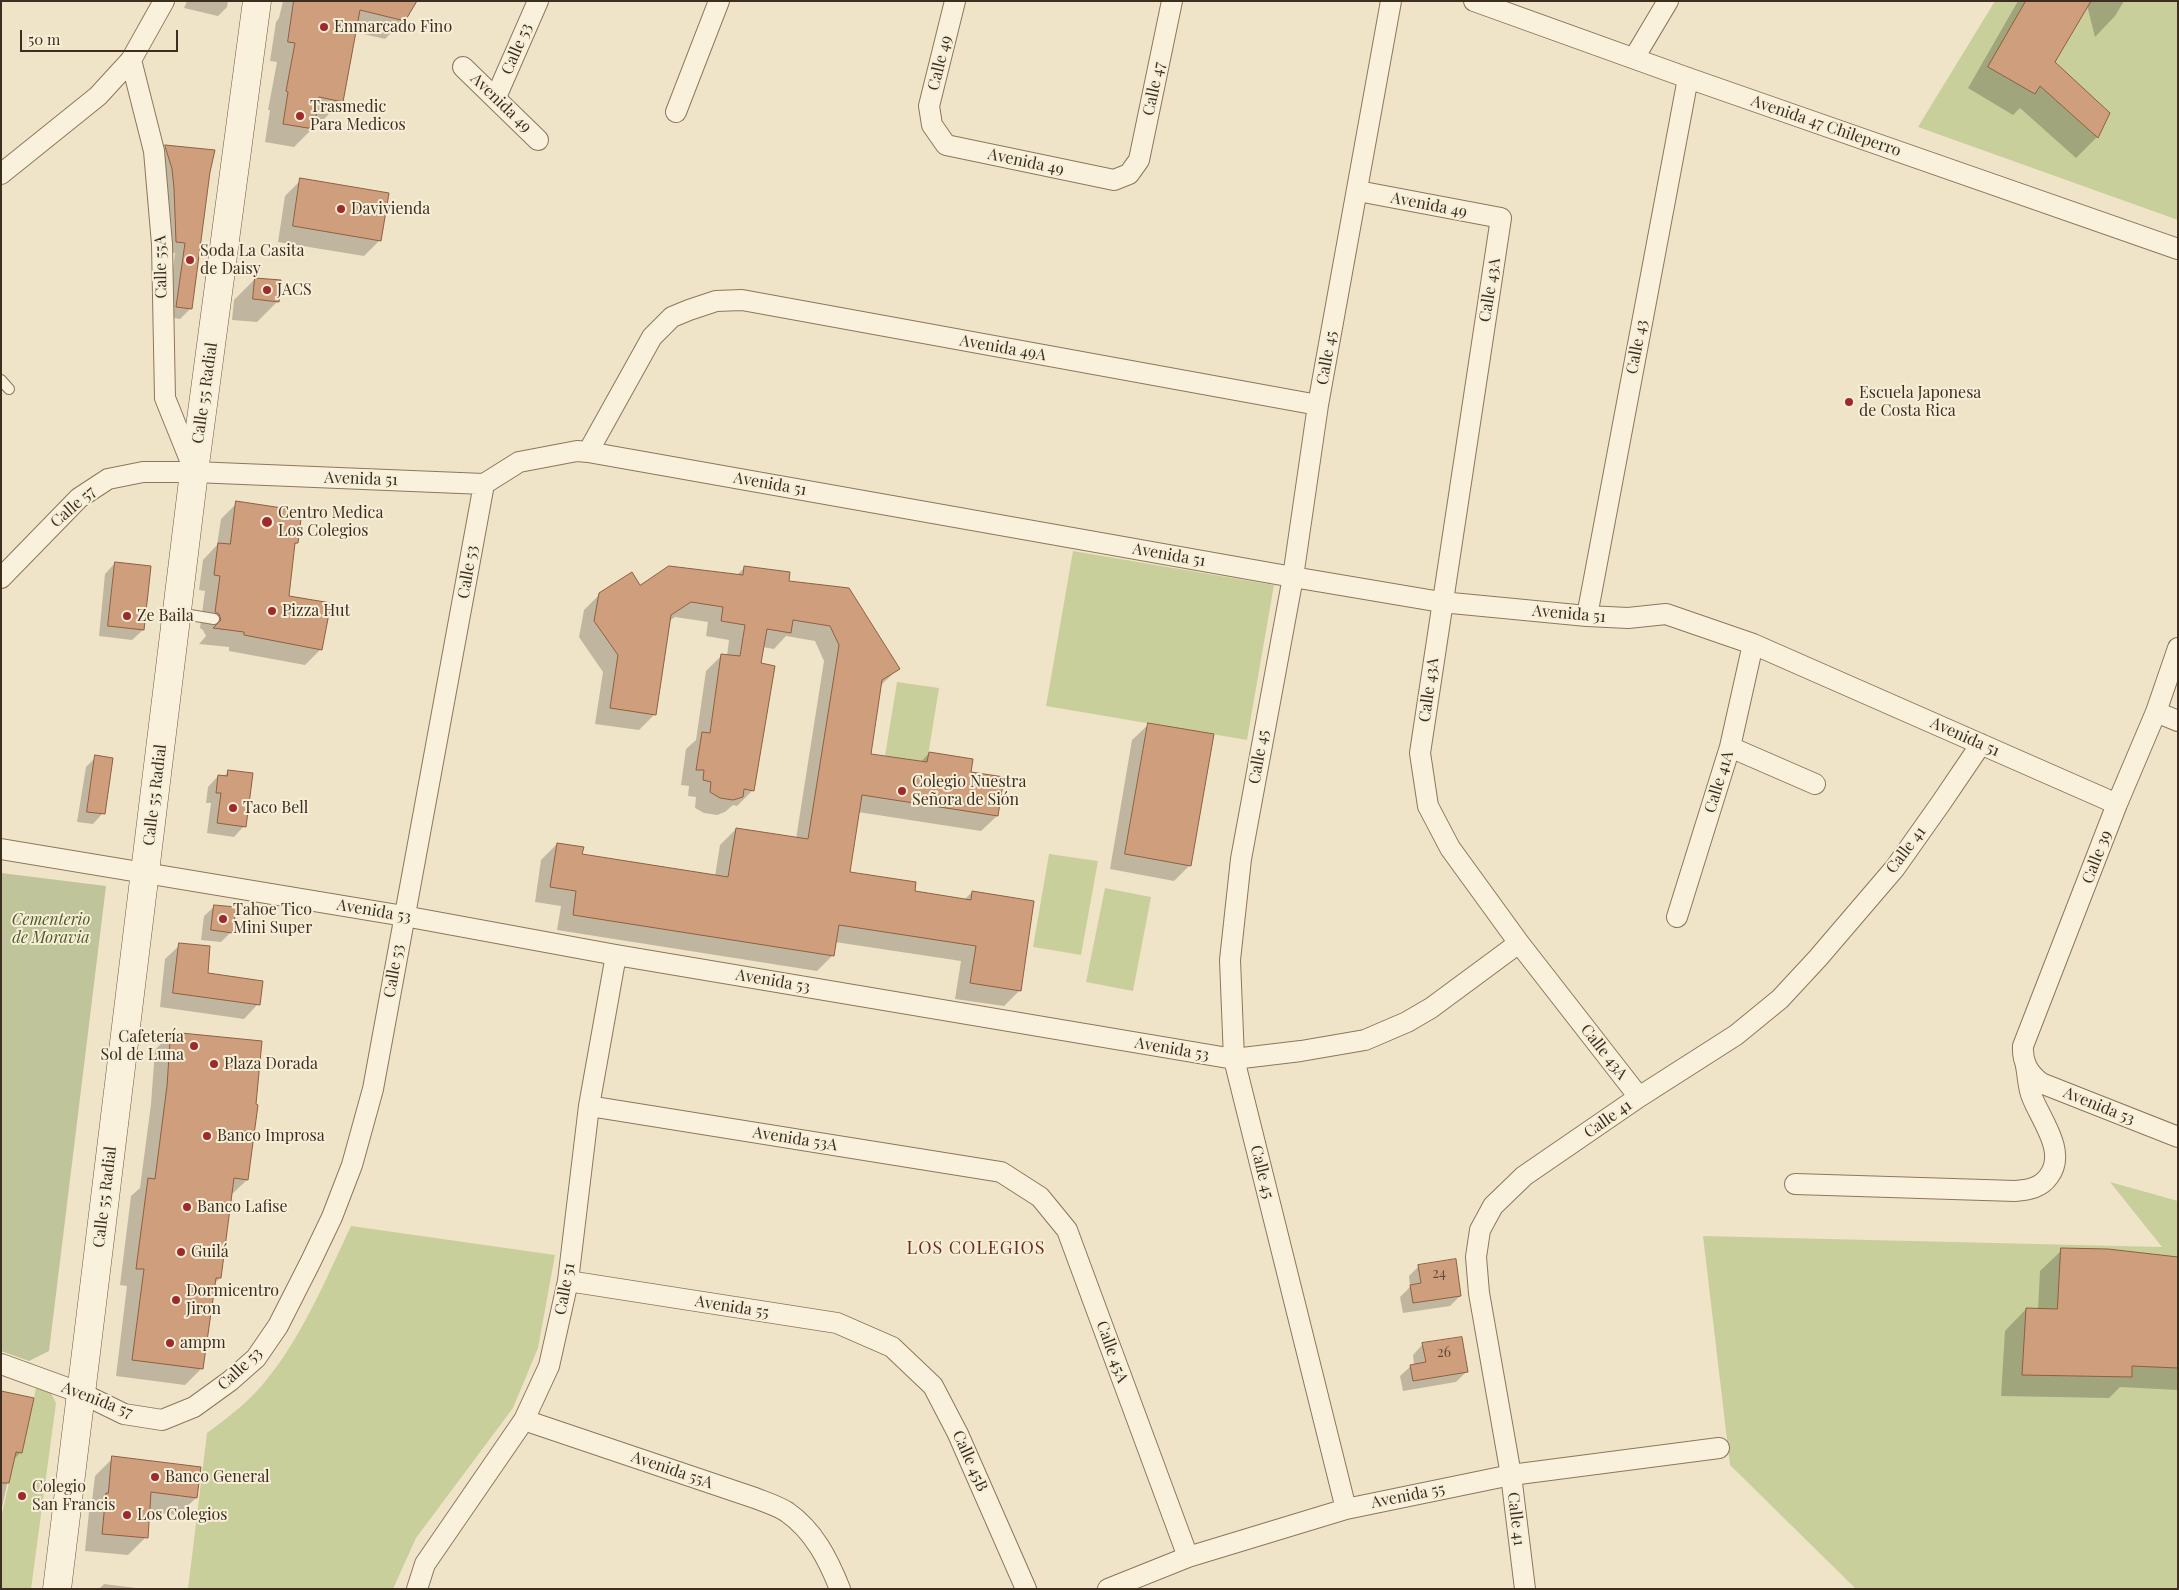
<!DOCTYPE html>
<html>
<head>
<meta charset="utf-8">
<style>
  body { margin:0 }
  #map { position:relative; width:2179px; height:1590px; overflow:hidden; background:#f0e4c8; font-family:"Playfair Display",serif }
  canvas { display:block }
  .frame { position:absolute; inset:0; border:2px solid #3d2e20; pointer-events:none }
  .scale { position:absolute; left:20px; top:30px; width:158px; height:22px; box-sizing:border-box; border:2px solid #3d2e20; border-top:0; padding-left:6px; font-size:15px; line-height:18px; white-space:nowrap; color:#3d2e20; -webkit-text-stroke:4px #f7eed8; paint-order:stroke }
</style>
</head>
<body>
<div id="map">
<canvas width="2179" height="1590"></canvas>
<div class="frame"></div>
<div class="scale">50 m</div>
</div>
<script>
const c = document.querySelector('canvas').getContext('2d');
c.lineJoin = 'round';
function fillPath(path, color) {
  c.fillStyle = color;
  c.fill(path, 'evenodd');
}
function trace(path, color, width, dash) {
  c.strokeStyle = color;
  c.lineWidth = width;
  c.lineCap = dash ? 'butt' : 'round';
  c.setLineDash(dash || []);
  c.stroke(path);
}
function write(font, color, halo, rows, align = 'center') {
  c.font = font + ' "Playfair Display",serif';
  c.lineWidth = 4;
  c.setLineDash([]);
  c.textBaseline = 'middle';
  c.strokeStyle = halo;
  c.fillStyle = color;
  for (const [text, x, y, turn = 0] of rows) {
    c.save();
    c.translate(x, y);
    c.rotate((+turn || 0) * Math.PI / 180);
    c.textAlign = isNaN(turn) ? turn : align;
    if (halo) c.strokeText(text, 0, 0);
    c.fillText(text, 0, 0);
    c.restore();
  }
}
const green = new Path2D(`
  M1995,1H2178V220L1918,127Z
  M1073,551L1274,585L1247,740L1046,706Z
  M897,682L939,688L927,762L885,756Z
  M1049,854L1098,861L1081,955L1033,947Z
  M1105,888L1151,897L1133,991L1086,982Z
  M2110,1182L2178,1201V1589H1856L1730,1465L1703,1236L2162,1247Z
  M351,1226L555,1255L538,1348L513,1408L416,1538L393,1589H188L207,1433C220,1423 234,1413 246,1402C294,1357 323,1285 351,1226Z
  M36,1388L51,1393L56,1403L31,1589H1V1518L16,1452L22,1453Z`);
const cemetery = new Path2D(`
  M1,873L106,886L49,1351L29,1361L1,1351Z`);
const shadow = new Path2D(`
  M187,1H228L227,7L218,16L184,8Z
  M283,1H416L404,20L385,39L355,32L342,101L323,120L314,118L313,128L294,147L265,142L270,110H268L277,62L270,61L276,22L279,18Z
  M2018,1H2124L2115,16L2095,37L2087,5L2053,62L2097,137L2076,158L2020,108L2013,115L1968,88Z
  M166,147L209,172L191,308L180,319L167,317L175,253L166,252L155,157Z
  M301,180L380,240L364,256L278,242L285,196Z
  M255,279L278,301L257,322L232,320L234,300Z
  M237,503L297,543L293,546L287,597L321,649L305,665L229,651V647L199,644L206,636L203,630L200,628L205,591L199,590L203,560L217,545L221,519Z
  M115,563L143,630L132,640L99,636L105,574Z
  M744,568L788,582L899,668L880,686L869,755L920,763L929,753L970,773L997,816L981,831L858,812L848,873L913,892L964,900L972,892L1019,991L1004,1006L955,999L961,961L835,942L833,955L817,971L557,930L561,906L535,902L541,860L557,844L581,855L715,876L720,845L736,829L796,839L824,661L815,641L786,636L774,649L762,647L759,664L753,790L737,806L733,805L725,812L717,815L704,813L695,808L696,797L688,796L689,786L681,785L686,749L696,740L706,671L722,655L727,656L729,640L706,636L708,622L675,617L669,621L655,714L639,730L595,724L603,672L579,637L584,610L600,594L640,587L736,576Z
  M1148,725L1190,865L1174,881L1110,869L1132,740Z
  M96,757L103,813L93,824L77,822L86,767Z
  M229,771L244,826L234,837L207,833L211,803H206L208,787L218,776L223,777Z
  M215,906L231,932L221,942L201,940L204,916Z
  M180,945L206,974L258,1004L244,1019L160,1007L165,959Z
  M171,1033L247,1180L230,1196L220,1278L214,1284L202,1368L185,1385L116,1376L127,1286L120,1285L131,1196L140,1188L151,1104L155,1050Z
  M2062,1250L2178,1258V1390L2120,1387L2109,1398L2001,1396L2005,1331L2026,1309L2038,1310L2040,1271Z
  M1419,1266L1460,1296L1450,1306L1403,1313L1400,1297L1410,1287L1409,1276Z
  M1423,1344L1466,1372L1456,1382L1403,1391L1400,1376L1411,1366L1414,1365L1413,1355Z
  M1,1392L21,1452L12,1461L1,1512Z
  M113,1458L196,1498L178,1515L148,1512L146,1537L128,1555L85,1551L89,1512L91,1510L95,1476Z
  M104,1584L144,1589H99Z`);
const building = new Path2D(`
  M294,1H417L405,21L360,10L343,102L319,97L314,129L283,124L288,92L286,91L295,43L288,42Z
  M2026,1H2091L2055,62L2110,113L2098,138L2040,86L2035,94L1988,67Z
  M165,145L215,150L210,172L192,309L176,307L185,243L176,242L174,188L172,169Z
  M300,178L389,193L381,241L293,226Z
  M255,278L281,280L279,302L253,299Z
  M236,501L302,511L298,543H295L289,596L331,603L322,650L244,635V632L213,628L221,620L219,614L215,612L220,576L214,575L218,543L230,544Z
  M115,562L151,566L144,630L108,626Z
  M669,566L743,575L744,566L790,572L789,581L849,588L900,669L882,680L871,754L927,762L929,752L973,759L971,772L1004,777L998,816L862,795L850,872L916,882L915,891L971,900L972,891L1034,901L1021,991L970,983L976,946L839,925L834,956L573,915L576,891L550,887L557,843L584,847L582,854L728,877L736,828L808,839L839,645L830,626L793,620L791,633L767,629L761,663L775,666L754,791L744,789L743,797L733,800L720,798L710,792L711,782L703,780L704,770H696L702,732L710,733L721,654L740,656L745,625L721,621L723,607L691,602L671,615L656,715L610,708L618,655L594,621L599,593L632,572L640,585Z
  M1148,723L1214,734L1191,866L1125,854Z
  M95,755L113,758L105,814L87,812Z
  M228,770L253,773L246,827L217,823L221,793H216L218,775L227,776Z
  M214,905L236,907L233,933L211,930Z
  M179,943L210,946L208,973L263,981L260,1005L173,993Z
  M171,1032L262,1041L256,1104L258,1105L248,1180L234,1178L221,1278H216L203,1369L132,1360L144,1269H136L148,1178L155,1179L167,1086Z
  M2061,1248L2108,1249L2178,1257V1368L2132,1366V1377L2022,1375L2026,1308L2057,1309Z
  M1456,1259L1461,1296L1413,1303L1410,1285L1421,1283L1418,1265Z
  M1462,1337L1468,1372L1413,1381L1410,1365L1426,1362L1422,1343Z
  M1,1391L34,1398L22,1453L16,1452L9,1483H1Z
  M112,1456L201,1467L197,1498L151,1492L148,1538L102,1534L106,1493H108Z`);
const service = new Path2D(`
  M1,380L9,389
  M178,613L214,619`);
const minor = new Path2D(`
  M955,1L929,106L932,125L946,145L1114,180L1129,174L1139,160L1172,1
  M1474,1L1688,78L2178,249
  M1634,58L1668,1
  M131,60L154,151L162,244L165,398L194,470
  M463,67L538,140
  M496,97L538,1
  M676,112L719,1
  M1,174L98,96L131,60L164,1
  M1358,191L1501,218L1420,753L1428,806L1450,848L1519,943L1639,1097
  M588,452L652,337L672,317L689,310L716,301L742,300L1318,405
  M1,578L79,498L108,479L143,472H194L484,484L519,462L577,451L588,452L1293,577L1441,602L1587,616L1628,618L1666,614L1753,644L2117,804
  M1587,616L1688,78
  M2178,648L2156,712L2117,804L2023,1046C2022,1062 2028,1073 2041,1083L2178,1137
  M2156,712L2178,721
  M1730,747L1815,784
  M1,849L404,916L616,955L1234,1059L1301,1051L1365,1040L1407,1022L1431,1008L1519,943
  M1677,917L1730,747L1753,644
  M589,1106L1001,1172L1040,1197L1067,1230L1188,1557
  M1795,1184L2015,1191C2028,1190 2041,1188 2049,1176C2067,1152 2041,1120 2032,1097C2028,1088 2028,1076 2026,1066
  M568,1281L837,1323L892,1347L933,1386L958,1434L1026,1589
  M1,1364L81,1393L124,1414L162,1420L194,1407L230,1381L256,1358L278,1326L311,1261L332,1217L352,1165L373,1089L484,484
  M524,1420L755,1498C765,1502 778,1506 787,1512C814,1531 828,1559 840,1589
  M1346,1509L1234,1059L1230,960L1241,859L1293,577L1318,405L1391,1
  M417,1589L425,1564L524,1420L549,1366L568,1281L589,1106L616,955
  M1108,1589L1188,1557L1346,1509L1511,1475L1719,1448
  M1525,1589L1511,1475L1479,1293L1476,1257L1480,1230L1493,1206L1524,1176L1639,1097L1736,1035L1780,999L1818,958L1895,868L1941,803L1981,744`);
const secondary = new Path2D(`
  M57,1589L194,472L257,1`);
const markers = [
  [324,27,5,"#9e2a2b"],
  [300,116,5,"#9e2a2b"],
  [341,209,5,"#9e2a2b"],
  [190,260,5,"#9e2a2b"],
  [267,290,5,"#9e2a2b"],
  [1849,402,5,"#9e2a2b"],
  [267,522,6,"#9e2a2b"],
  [272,611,5,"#9e2a2b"],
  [127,616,5,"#9e2a2b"],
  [902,791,5,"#9e2a2b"],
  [233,808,5,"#9e2a2b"],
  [223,919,5,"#9e2a2b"],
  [194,1046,5,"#9e2a2b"],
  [214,1064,5,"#9e2a2b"],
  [207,1136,5,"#9e2a2b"],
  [187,1207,5,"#9e2a2b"],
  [181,1252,5,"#9e2a2b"],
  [176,1300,5,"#9e2a2b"],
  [170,1343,5,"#9e2a2b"],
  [155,1477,5,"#9e2a2b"],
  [22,1496,5,"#9e2a2b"],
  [127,1515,5,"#9e2a2b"]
];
const numberNames = [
  ["24",1439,1274],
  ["26",1444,1353]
];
const poiNames = [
  ["Enmarcado Fino",334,27],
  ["Trasmedic",310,107],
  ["Para Medicos",310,125],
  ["Davivienda",351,209],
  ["Soda La Casita",200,251],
  ["de Daisy",200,269],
  ["JACS",277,290],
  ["Escuela Japonesa",1859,393],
  ["de Costa Rica",1859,411],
  ["Centro Medica",278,513],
  ["Los Colegios",278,531],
  ["Pizza Hut",282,611],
  ["Ze Baila",137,616],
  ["Colegio Nuestra",912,782],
  ["Señora de Sión",912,800],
  ["Taco Bell",243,808],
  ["Tahoe Tico",233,910],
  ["Mini Super",233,928],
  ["Cafetería",184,1037,"right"],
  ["Sol de Luna",184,1055,"right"],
  ["Plaza Dorada",224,1064],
  ["Banco Improsa",217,1136],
  ["Banco Lafise",197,1207],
  ["Guilá",191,1252],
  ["Dormicentro",186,1291],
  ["Jiron",186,1309],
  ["ampm",180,1343],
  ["Banco General",165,1477],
  ["Colegio",32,1487],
  ["San Francis",32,1505],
  ["Los Colegios",137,1515]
];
const streetNames = [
  ["Calle 53",517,49,-67],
  ["Calle 49",940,63,-76],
  ["Calle 47",1154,89,-78],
  ["Avenida 49",501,103,44],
  ["Avenida 47 Chileperro",1826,126,19],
  ["Avenida 49",1026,162,12],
  ["Avenida 49",1429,205,11],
  ["Calle 55A",161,267,-91],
  ["Calle 43A",1490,290,-81],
  ["Calle 43",1637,347,-79],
  ["Avenida 49A",1003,348,10],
  ["Calle 45",1327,358,-80],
  ["Calle 55 Radial",205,393,-82],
  ["Avenida 51",361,479,2],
  ["Avenida 51",770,484,10],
  ["Calle 57",73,507,-41],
  ["Avenida 51",1169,555,10],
  ["Calle 53",468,572,-80],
  ["Avenida 51",1569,614,5],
  ["Calle 43A",1429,690,-82],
  ["Avenida 51",1965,737,24],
  ["Calle 45",1259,757,-80],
  ["Calle 41A",1719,782,-73],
  ["Calle 55 Radial",155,795,-83],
  ["Calle 41",1906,850,-53],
  ["Calle 39",2097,857,-69],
  ["Avenida 53",374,911,10],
  ["Calle 53",394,971,-80],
  ["Avenida 53",773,981,10],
  ["Avenida 53",1172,1049,10],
  ["Calle 43A",1604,1052,52],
  ["Avenida 53",2099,1106,22],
  ["Calle 41",1608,1119,-35],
  ["Avenida 53A",795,1139,9],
  ["Calle 45",1262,1172,76],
  ["Calle 55 Radial",105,1197,-83],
  ["Calle 51",565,1289,-80],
  ["Avenida 55",732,1307,9],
  ["Calle 45A",1112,1352,70],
  ["Calle 53",240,1369,-43],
  ["Avenida 57",97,1400,21],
  ["Calle 45B",970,1461,66],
  ["Avenida 55A",672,1470,19],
  ["Avenida 55",1408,1496,-11],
  ["Calle 41",1516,1519,83]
];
const parkNames = [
  ["Cementerio",51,920],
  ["de Moravia",51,938]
];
const neighbourhoodNames = [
  ["LOS COLEGIOS",976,1248]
];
fillPath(green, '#c9cf9b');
fillPath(cemetery, '#bfc49a');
fillPath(shadow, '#0003');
fillPath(building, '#cf9f7d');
trace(building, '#8d5f41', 1);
trace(service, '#8d765c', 12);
trace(minor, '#8d765c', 22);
trace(secondary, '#6f573f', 29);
trace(service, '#faf1dc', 10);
trace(minor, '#faf1dc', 20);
trace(secondary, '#faf1dc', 28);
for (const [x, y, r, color] of markers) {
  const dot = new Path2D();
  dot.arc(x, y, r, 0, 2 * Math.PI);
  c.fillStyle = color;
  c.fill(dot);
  trace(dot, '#f7eed8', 2);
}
write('14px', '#624a37', null, numberNames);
write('16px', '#3d2e20', '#f7eed8', poiNames, 'left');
write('16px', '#3d2e20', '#f7eed8', streetNames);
write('italic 16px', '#4d5a26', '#f7eed8', parkNames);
c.letterSpacing = '1px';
write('18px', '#6b2e1e', '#f7eed8', neighbourhoodNames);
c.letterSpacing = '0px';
</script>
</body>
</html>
